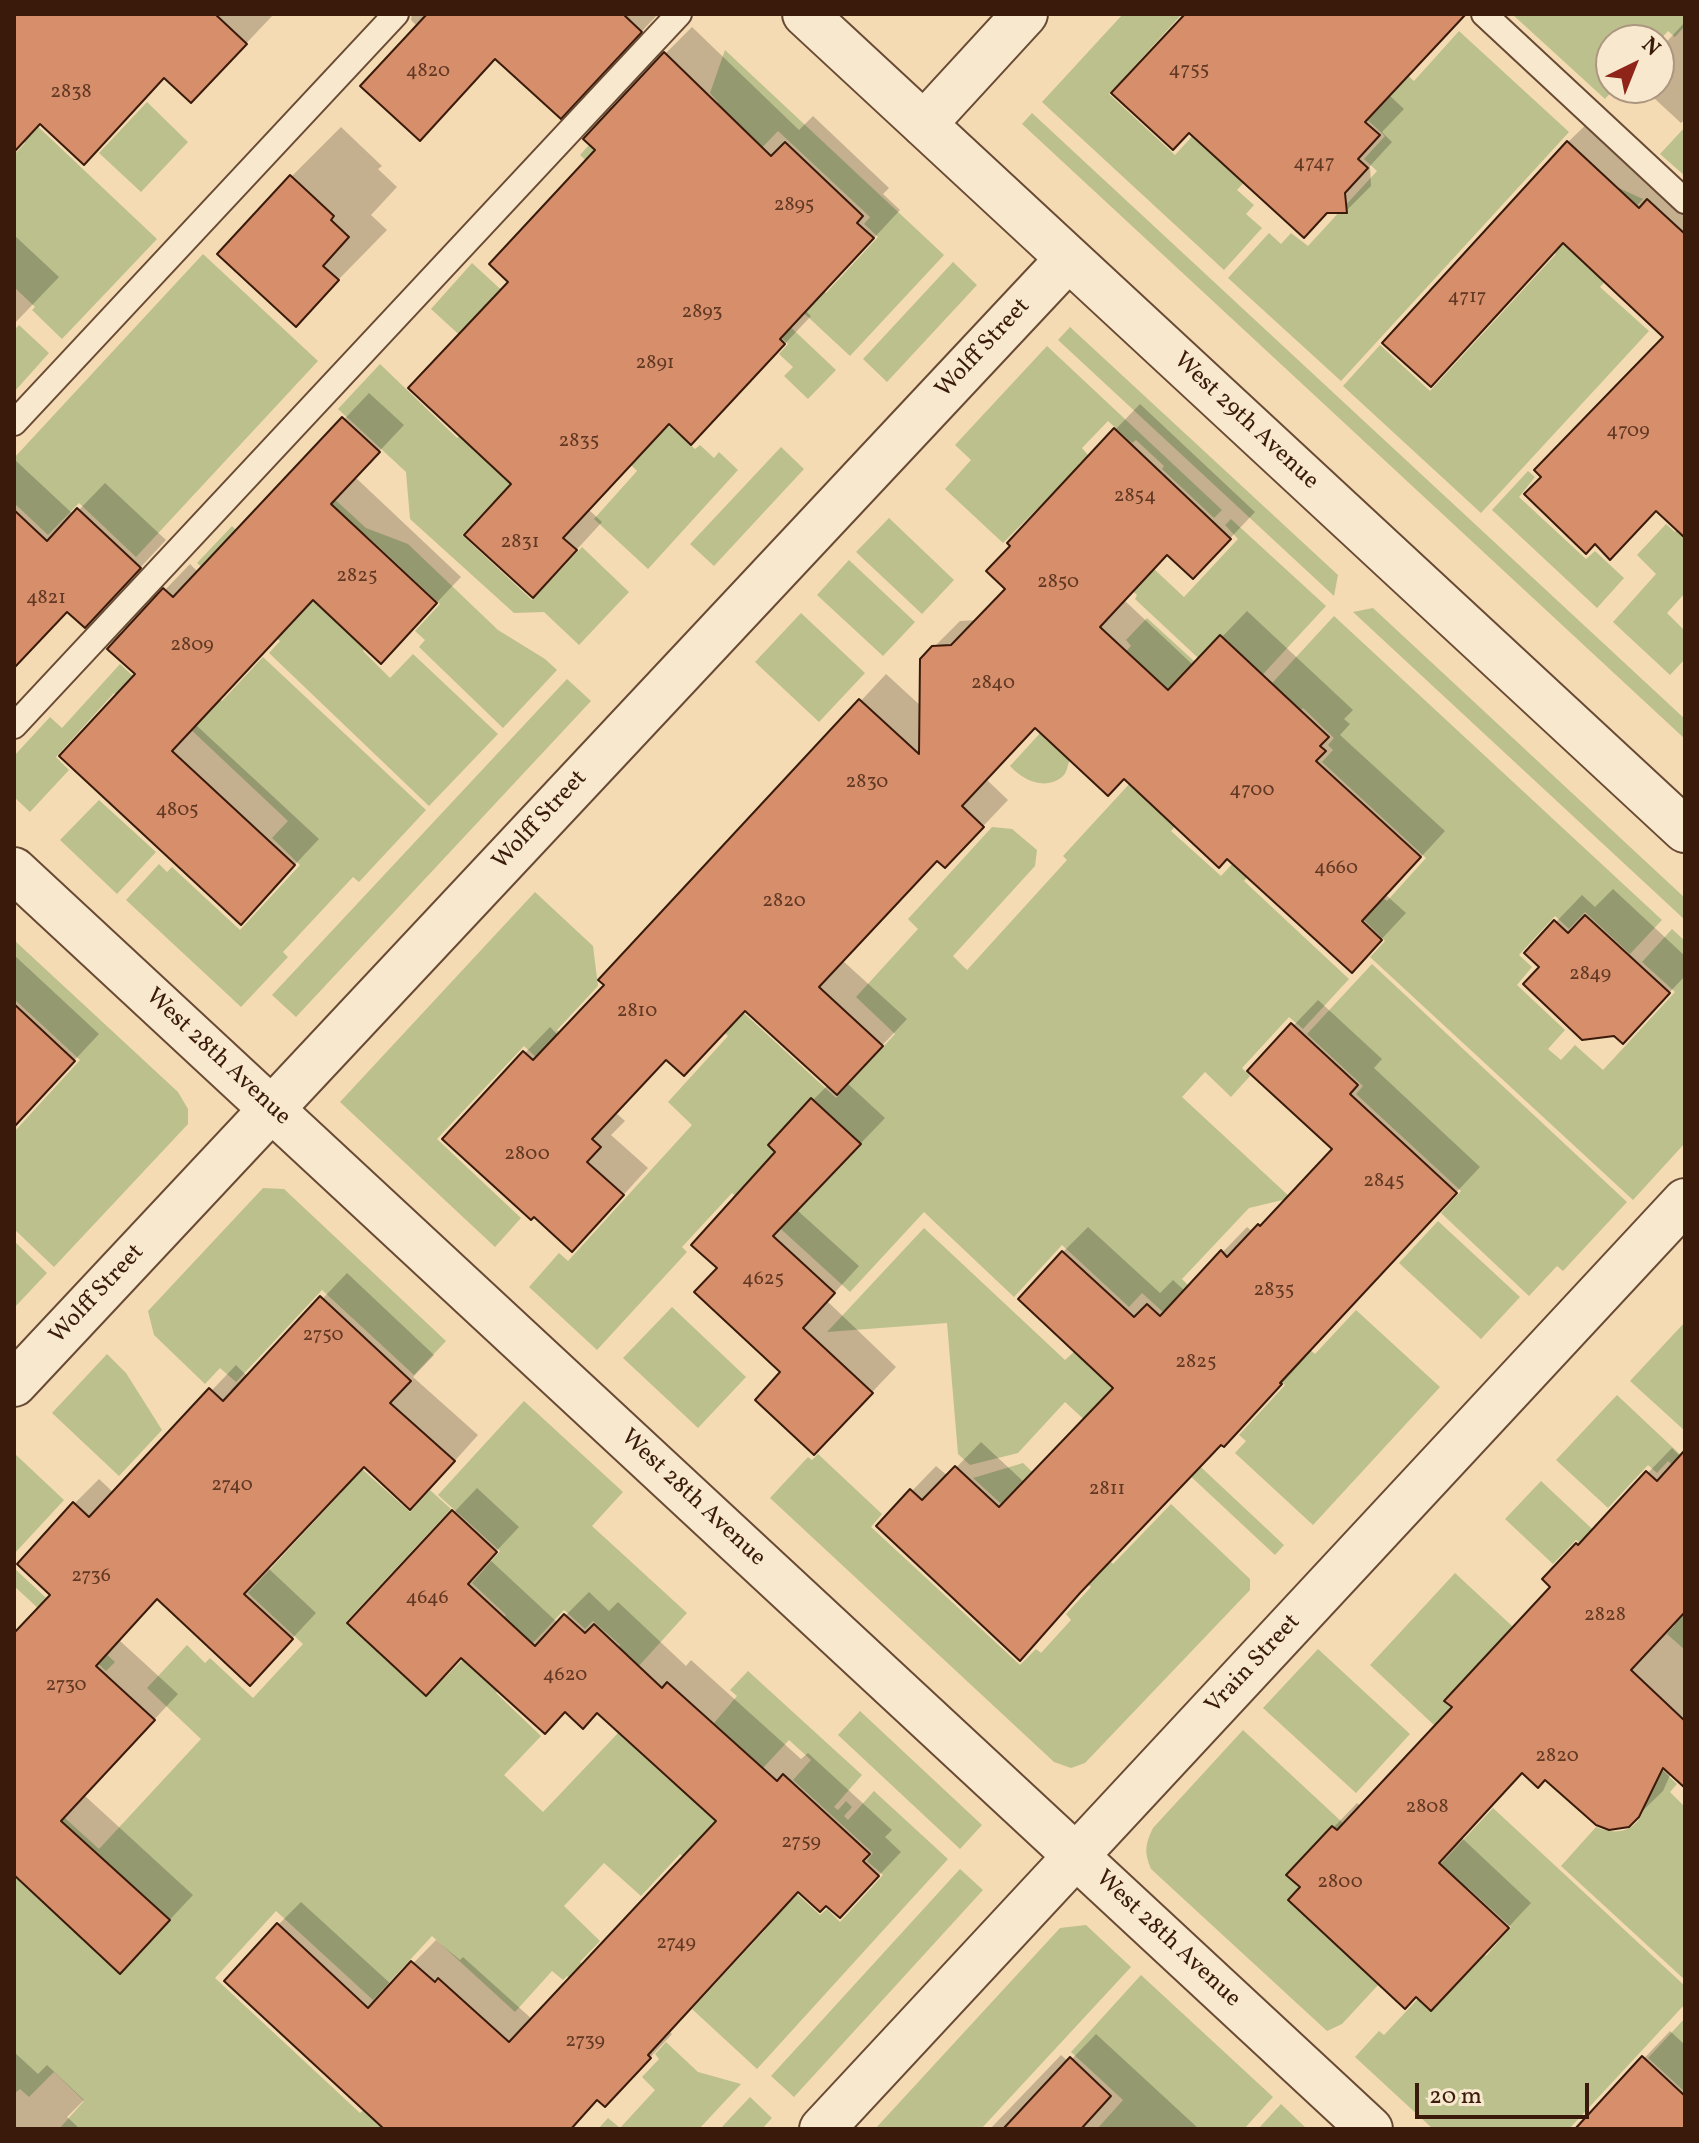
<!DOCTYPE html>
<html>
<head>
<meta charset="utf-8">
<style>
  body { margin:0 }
  #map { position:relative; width:1699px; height:2143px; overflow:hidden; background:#f5dbb3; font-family:Vollkorn,serif }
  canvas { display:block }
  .frame { position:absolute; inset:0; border:16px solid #3a1b0b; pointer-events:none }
  .north { position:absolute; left:1595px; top:24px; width:80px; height:80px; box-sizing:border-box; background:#f8e8ce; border:2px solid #ac9680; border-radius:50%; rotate:43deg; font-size:22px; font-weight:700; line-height:32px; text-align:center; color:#3a1b0b }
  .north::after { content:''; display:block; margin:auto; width:28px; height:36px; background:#8f2418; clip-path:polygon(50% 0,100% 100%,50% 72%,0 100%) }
  .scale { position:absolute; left:1415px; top:2083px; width:174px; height:36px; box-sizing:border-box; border:4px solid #3a1b0b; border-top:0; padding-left:10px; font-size:24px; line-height:28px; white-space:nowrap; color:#3a1b0b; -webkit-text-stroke:6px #f8e8ce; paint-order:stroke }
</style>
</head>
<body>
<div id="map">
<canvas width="1699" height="2143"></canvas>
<div class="frame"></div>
<div class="north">N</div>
<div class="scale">20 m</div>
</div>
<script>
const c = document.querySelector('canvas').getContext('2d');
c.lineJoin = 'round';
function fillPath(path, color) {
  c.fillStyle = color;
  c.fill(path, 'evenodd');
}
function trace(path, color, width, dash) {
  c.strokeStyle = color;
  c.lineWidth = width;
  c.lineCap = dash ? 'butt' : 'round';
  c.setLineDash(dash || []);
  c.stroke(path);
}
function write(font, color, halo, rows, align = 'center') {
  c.font = font + ' Vollkorn,serif';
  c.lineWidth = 8;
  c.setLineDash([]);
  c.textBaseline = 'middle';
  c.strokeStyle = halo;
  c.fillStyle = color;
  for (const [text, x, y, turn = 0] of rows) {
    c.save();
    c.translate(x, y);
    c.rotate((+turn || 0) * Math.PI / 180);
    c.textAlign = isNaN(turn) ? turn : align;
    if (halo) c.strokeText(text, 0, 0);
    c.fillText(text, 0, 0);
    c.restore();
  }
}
const green = new Path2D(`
  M1123,14H1182L1109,94L1175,155L1252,71L1399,14L1237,190L1254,205L1246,214L1262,228L1224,270L1042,102Z
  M1512,14H1685V26L1675,37L1668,31L1659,41L1611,40V88H1615L1605,99Z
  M1459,31L1569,132L1341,381L1228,278L1269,233L1281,244L1291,233L1308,246L1377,171L1364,159L1385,136L1338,93L1378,49L1414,81Z
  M725,50L944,255L850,356L711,227L731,205L826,293L878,237L864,224L870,217L778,131L730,181L684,138L718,102L710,93Z
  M147,102L188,142L141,192L99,153Z
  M14,104L157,239L62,339L32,310L35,307L14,287V155L25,143L14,132Z
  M1032,113L1685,719V739L1022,124Z
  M1685,127V176L1660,154Z
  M590,144L692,234L836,370L808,399L784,376L793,367L779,354L788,344L665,227L660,231L580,155Z
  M1588,174L1643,199L1607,239L1627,257L1600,287L1649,331L1481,513L1343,386L1380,345L1430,391L1556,254L1507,207Z
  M203,254L318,361L136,557L79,503L48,535L14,503V458Z
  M953,262L977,285L887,382L863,359Z
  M472,263L570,353L512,383L431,309Z
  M19,325L49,353L14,392V330Z
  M1070,327L1338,575L1334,596L1058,340Z
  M1047,346L1222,510L1214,518L1162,469L1164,466L1136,440L1132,443L1108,421L1082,448L1088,455L1079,464L1086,470L1063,483L1003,543L945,489L971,460L955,445Z
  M380,364L457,438L462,434L519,487L500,508L493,502L462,535L532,600L582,547L629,592L579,645L544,612L514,613L410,519L406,472L338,409Z
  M662,420L695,449L700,445L714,458L719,452L738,470L648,569L594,519L637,471L626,460Z
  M781,447L804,469L714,566L690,544Z
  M1528,471L1535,477L1519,497L1586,559L1595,551L1624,578L1597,608L1492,510Z
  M1064,485L1184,597L1238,539L1225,525L1231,519L1326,606L1241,698L1135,599L1137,595L1043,507Z
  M329,494L366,528L408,544L498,630L545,659L557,670L503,728L419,647L425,640L415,631L440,604L366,535L358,542L319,505Z
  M889,518L954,580L922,614L856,552Z
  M1685,521V593L1667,613L1685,631V659L1670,675L1613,622L1656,574L1637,555L1666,524L1675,532Z
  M232,526L253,547L371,642L363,651L390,678L413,654L498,734L429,806L269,653L280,641L197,563Z
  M849,560L915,622L883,656L817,595Z
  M1373,608L1685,898V920L1353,612Z
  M801,613L865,673L819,722L755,662Z
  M1334,616L1662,920L1630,954L1585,912L1569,929L1555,916L1519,955L1532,967L1517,985L1565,1030L1548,1049L1561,1060L1575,1045L1603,1070L1675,992L1642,962L1672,929L1685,941V1143L1633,1200L1370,957L1385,941L1363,919L1375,890L1387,901L1426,858L1322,762L1333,750L1328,745L1334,738L1303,708L1295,716L1251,706Z
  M1147,618L1266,727L1171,831L1221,876L1320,770L1334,782L1244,881L1349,979L1303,1029L1289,1017L1242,1068L1250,1076L1231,1097L1205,1072L1182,1097L1291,1198L1249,1208L1182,1279L1189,1286L1164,1313L1142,1293L1129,1307L1062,1245L1014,1297L924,1212L850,1292L771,1220L766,1224L732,1193L682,1247L687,1252L597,1350L529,1287L559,1253L568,1261L692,1125L668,1102L728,1036L702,1011L720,991L836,1098L895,1034L856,997L918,929L908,919L992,827L1012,829L1037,850L1035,866L953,956L967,970L1067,860L1063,856L1178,731L1110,668L1131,646L1126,640Z
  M263,657L426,810L359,882L353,877L283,952L288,957L241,1007L126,900L159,864L167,872L172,867L240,930L300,865L272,838L288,821L187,726L216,696L222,701Z
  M120,664L183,722L166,741L114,693L56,757L69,770L30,812L14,797V756L50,717L62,728Z
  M567,679L591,701L296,1017L272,995Z
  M1076,694L1105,721C1094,733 1078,746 1070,760C1067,765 1068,772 1062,777C1044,791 1023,780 1010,766Z
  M99,800L156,852L117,894L60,840Z
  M535,892L593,946L598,986L557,1030L593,1063L570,1089L524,1046L437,1139L521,1218L495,1247L340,1102Z
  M14,940L178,1092L188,1109V1124L54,1267L14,1229V1132L80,1060L14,999Z
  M1372,964L1627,1202L1563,1271L1557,1266L1529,1296L1441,1213L1461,1191L1356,1094L1363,1086L1307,1034Z
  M263,1188L284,1189L446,1341L414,1375L322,1290L236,1382L220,1368L205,1384L154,1335L148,1311Z
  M1438,1221L1520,1297L1481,1339L1399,1263Z
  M924,1228L1065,1360L1076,1350L1284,1545L1275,1555L1111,1402L1090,1425L1065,1402L1018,1453L970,1465L958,1454L947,1323L827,1332Z
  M14,1241L47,1273L14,1308Z
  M1192,1299L1308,1348L1315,1354L1356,1310L1440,1387L1313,1525L1235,1453L1246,1441L1239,1435L1285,1385Z
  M672,1307L746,1377L698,1428L623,1358Z
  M1685,1322V1431L1630,1381Z
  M107,1354L126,1373L162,1430L119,1476L52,1413Z
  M245,1376L314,1441L353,1461L410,1512L430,1490L451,1509L346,1622L426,1697L506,1615L472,1583L500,1551L438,1495L524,1401L623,1492L592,1526L687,1613L637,1668L617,1650L620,1645L593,1621L585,1629L564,1610L513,1664L518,1669L496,1693L541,1736L504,1775L543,1812L618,1733L667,1778L705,1737L761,1772L695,1868L680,1854L641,1896L604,1863L564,1906L600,1941L580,1962L629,2007L616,2021L567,1976L563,1980L552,1971L515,2012L432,1936L373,2000L276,1911L215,1978L360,2113L366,2108L390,2129H59L84,2101L54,2072L29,2097L20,2089L14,2094V1862L43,1798L99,1849L201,1739L147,1688L187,1645L205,1663L210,1658L253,1698L303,1644L248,1593L341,1493L231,1390Z
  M1617,1395L1685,1459V1476L1668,1461L1657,1473L1648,1465L1608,1508L1556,1460Z
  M14,1453L64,1500L14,1554Z
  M818,1454L882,1514L871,1527L1020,1665L1036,1649L1041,1653L1071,1620L1066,1614L1091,1587L973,1478L1023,1463L1043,1482L1036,1491L1113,1564L1171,1504L1250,1579V1590L1085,1763L1071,1768L1054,1762L770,1498L808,1457L812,1460Z
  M1541,1481L1685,1616V1650L1667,1634L1675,1625L1593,1548L1589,1551L1576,1540L1553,1564L1505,1519Z
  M14,1568L115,1662L106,1671L14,1586Z
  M1455,1573L1637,1742L1635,1744L1677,1784L1670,1792L1685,1807V1980L1561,1866L1596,1827C1620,1838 1643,1828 1645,1801L1444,1701L1453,1710L1436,1727L1370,1665Z
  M1318,1649L1410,1734L1356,1793L1263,1708Z
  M748,1671L862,1775L834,1807L838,1810L846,1801L852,1807L844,1816L848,1820L874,1791L948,1859L757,2069L692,2009L765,1930L699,1870L732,1834L820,1915L827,1909L840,1922L883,1875L867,1861L873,1853L793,1780L811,1760L789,1740L763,1768L714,1723L737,1696L730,1690Z
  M860,1711L982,1825L960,1849L838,1735Z
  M1243,1730L1486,1956L1511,1927L1468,1888L1461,1895L1434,1871L1493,1808L1685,1986V2004L1569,2129H1433L1355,2057L1379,2031L1384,2035L1444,1971L1416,1944L1342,2024L1327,2031L1151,1869C1144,1853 1145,1844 1153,1828Z
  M960,1869L983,1890L794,2097L771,2076Z
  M1086,1925L1131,1967L981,2129H875L1060,1928Z
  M1141,1975L1273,2097L1244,2129H1097L1123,2100L1071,2052Z
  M1685,2018V2092L1648,2058Z
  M666,2042L698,2072L741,2084L699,2129H598L608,2118L620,2128L655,2090L642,2077L659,2059L655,2054Z
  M750,2097L772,2118L762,2129H720Z
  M1281,2104L1307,2129H1258Z`);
const shadow = new Path2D(`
  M14,14H274L219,72L165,76L41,122L14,151Z
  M412,14H658L589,88L496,57L418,27L411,20Z
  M1188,14H1465L1389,95L1404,109L1382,132L1392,142L1370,166L1371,186L1346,211Z
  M1685,22V119L1681,123L1643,88H1659V50Z
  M692,27L799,130L813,116L889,188L883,194L900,210L806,311L811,316L718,415L670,423L589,510L602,522L560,568L514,484L510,281L598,149L665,54Z
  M1593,118L1685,188V535L1666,337L1568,142Z
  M341,127L382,166L378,169L397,187L371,215L387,230L295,324L291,177Z
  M14,235L59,277L14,324Z
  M369,393L404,425L355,477L461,577L406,635L314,598L196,725L319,839L241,922L138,674L165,590L190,564L199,573Z
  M1140,404L1255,512L1218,551L1167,553L1124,600L1194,666L1247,611L1353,710L1344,719L1350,724L1340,735L1445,831L1386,895L1406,913L1377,944L1228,856L1124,777L1036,726L986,779L1008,800L970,840L938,859L843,961L907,1019L847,1083L885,1118L797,1210L859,1266L827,1301L896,1367L839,1427L783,1372L720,1268L778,1152L813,1100L829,1084L746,1009L667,1058L616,1113L625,1121L611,1135L648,1168L597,1224L525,1053L550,1027L559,1036L607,985L601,979L886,674L922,707L934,647L960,621L978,620L1008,589L1115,430Z
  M14,459L74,515L105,483L166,540L111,599L68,610L14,653Z
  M1613,889L1685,956V976L1649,1014L1541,967L1556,922L1582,895L1595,907Z
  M14,955L99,1034L14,1125Z
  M1318,1000L1382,1059L1374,1068L1480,1167L1303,1356L1305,1358L1249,1420L1222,1443L1020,1658L912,1491L936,1466L948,1476L981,1442L1025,1483L1116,1388L1063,1252L1088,1227L1160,1293L1173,1280L1185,1291L1247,1227L1253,1232L1334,1149L1250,1071Z
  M347,1273L434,1355L413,1377L478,1435L435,1483L364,1465L268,1568L316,1613L274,1658L158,1598L119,1640L178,1694L84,1795L193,1895L145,1946L14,1872V1636L52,1594L74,1504L99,1479L114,1493L236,1365L248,1377Z
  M1672,1448L1679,1455L1685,1448V1786L1671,1773L1663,1791L1628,1825L1545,1777L1523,1771L1462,1838L1531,1903L1455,1984L1303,1887L1289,1874L1357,1803L1362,1807L1454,1707L1553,1587L1545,1579Z
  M477,1488L519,1527L489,1559L558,1623L589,1592L609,1611L618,1602L686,1666L691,1660L801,1759L808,1753L892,1830L885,1837L901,1852L863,1892L826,1903L799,1890L669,2031L672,2034L628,2081L598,2098L570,2129H387L278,1925L301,1902L392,1985L436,1940L460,1960L463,1957L533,2020L719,1821L598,1711L565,1710L462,1656L350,1622Z
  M1670,2031L1685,2045V2129H1577Z
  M1096,2034L1199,2129H990L1061,2055L1069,2062Z
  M14,2052L38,2074L47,2065L84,2100L67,2117L80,2129H14Z`);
const building = new Path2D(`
  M14,14H215L247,44L191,103L164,78L84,165L40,124L14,152Z
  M427,14H623L642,32L561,119L495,59L420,141L360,86Z
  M1185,14H1466L1365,122L1380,135L1358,159L1368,168L1345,193L1347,213H1327L1304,238L1189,133L1173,150L1111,93Z
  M664,52L771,156L785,142L863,216L857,223L874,238L780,339L785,344L691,445L669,424L563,538L577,550L533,598L464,535L511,484L408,388L508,282L489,264L595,150L583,139Z
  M1567,141L1639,208L1647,199L1685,234V538L1656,511L1610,560L1595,544L1586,554L1524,494L1541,477L1534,470L1663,337L1563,243L1431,387L1382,343Z
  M290,175L334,216L331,220L349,237L323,266L339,280L296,327L217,254Z
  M342,417L380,452L331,504L437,603L381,664L313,600L172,751L295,865L241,925L59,756L135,674L107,649L163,588L173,597Z
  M1114,428L1231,539L1193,579L1167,555L1100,627L1168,690L1220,635L1329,737L1320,746L1326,751L1316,761L1421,857L1362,921L1382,940L1352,973L1227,859L1219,868L1124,779L1108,796L1035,728L962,806L984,827L945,868L937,861L819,987L883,1046L837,1095L745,1011L684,1076L666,1060L592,1139L601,1147L587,1162L624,1195L572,1252L534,1217L531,1220L442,1139L523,1051L533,1060L604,985L598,980L859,699L919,754L920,659L932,646L951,645L1005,589L986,571L1010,546L1007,543Z
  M77,508L141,568L85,628L67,612L14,668V510L47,541Z
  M1585,915L1670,993L1623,1044L1614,1036L1582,1040L1523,984L1539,967L1524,953L1554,920L1568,933Z
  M14,1004L75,1061L14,1127Z
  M1291,1023L1358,1085L1350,1094L1457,1193L1280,1383L1282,1384L1224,1447L1221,1445L1080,1593L1020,1661L876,1526L910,1489L922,1500L955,1466L999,1507L1113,1388L1018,1299L1062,1251L1134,1317L1147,1304L1160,1316L1221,1250L1227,1257L1258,1224L1260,1226L1332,1149L1247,1071Z
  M811,1098L861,1144L773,1236L835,1293L803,1328L873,1393L814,1455L755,1400L780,1372L694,1292L717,1268L691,1245L775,1152L768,1145Z
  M320,1296L411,1381L390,1403L455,1461L410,1510L364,1467L244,1594L293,1639L250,1686L157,1599L96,1666L155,1720L61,1821L170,1920L120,1974L14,1875V1633L50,1595L17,1564L73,1502L89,1517L209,1388L223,1401Z
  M1685,1450V1612L1631,1670L1685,1721V1788L1663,1768L1639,1817L1629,1827L1609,1830L1596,1825L1545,1780L1538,1788L1522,1773L1439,1863L1509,1928L1431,2011L1416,1997L1405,2009L1288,1900L1300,1887L1286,1875L1332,1826L1337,1830L1452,1707L1444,1701L1550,1587L1542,1579L1576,1543L1578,1545L1646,1471L1657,1481Z
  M452,1510L497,1552L468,1584L535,1646L564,1614L585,1633L594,1624L662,1688L667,1682L777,1781L783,1774L870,1854L863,1861L879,1876L840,1918L826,1906L820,1912L798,1892L648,2055L651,2058L605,2107L597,2100L571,2129H384L224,1981L277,1923L368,2008L411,1961L435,1982L438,1978L509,2042L716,1821L597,1713L583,1729L565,1712L545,1734L461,1658L426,1696L347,1623Z
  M1642,2056L1685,2096V2129H1575Z
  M1070,2057L1111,2096L1081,2129H1003Z`);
const service = new Path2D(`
  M1484,14L1685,201
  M14,423L396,14
  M14,726L679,14`);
const minor = new Path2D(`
  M924,124L1025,14
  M14,870L1370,2129
  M14,1384L1068,259
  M822,2129L1685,1201`);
const tertiary = new Path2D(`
  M805,14L1685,830`);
const numberNames = [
  ["4755",1189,71],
  ["4820",428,72],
  ["2838",71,93],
  ["4747",1314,164],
  ["2895",794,206],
  ["4717",1467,298],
  ["2893",702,313],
  ["2891",655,364],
  ["4709",1628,432],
  ["2835",579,442],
  ["2854",1135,497],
  ["2831",520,543],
  ["2825",357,577],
  ["2850",1058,583],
  ["4821",46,599],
  ["2809",192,646],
  ["2840",993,684],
  ["2830",867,783],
  ["4700",1252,791],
  ["4805",177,811],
  ["4660",1336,869],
  ["2820",784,902],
  ["2849",1590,975],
  ["2810",637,1012],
  ["2800",527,1155],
  ["2845",1384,1182],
  ["4625",763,1280],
  ["2835",1274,1291],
  ["2750",323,1336],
  ["2825",1196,1363],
  ["2740",232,1486],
  ["2811",1107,1490],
  ["2736",91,1577],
  ["4646",427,1599],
  ["2828",1605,1616],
  ["4620",565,1676],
  ["2730",66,1686],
  ["2820",1557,1757],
  ["2808",1427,1808],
  ["2759",801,1843],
  ["2800",1340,1883],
  ["2749",676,1944],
  ["2739",585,2042]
];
const streetNames = [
  ["Wolff Street",984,349,-47],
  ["West 29th Avenue",1245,422,43],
  ["Wolff Street",541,821,-47],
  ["West 28th Avenue",217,1058,43],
  ["Wolff Street",98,1295,-47],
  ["West 28th Avenue",692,1499,43],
  ["Vrain Street",1254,1665,-47],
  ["West 28th Avenue",1167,1940,43]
];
fillPath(green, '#bbc08d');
fillPath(shadow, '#0003');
fillPath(building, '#d68e6b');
trace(building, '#3a1b0b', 2);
trace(service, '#694b35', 28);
trace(minor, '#694b35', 48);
trace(tertiary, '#694b35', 48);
trace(service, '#f8e8ce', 24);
trace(minor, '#f8e8ce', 44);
trace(tertiary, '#f8e8ce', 44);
write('20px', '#613823', null, numberNames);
write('24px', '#3a1b0b', '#f8e8ce', streetNames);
</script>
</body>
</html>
